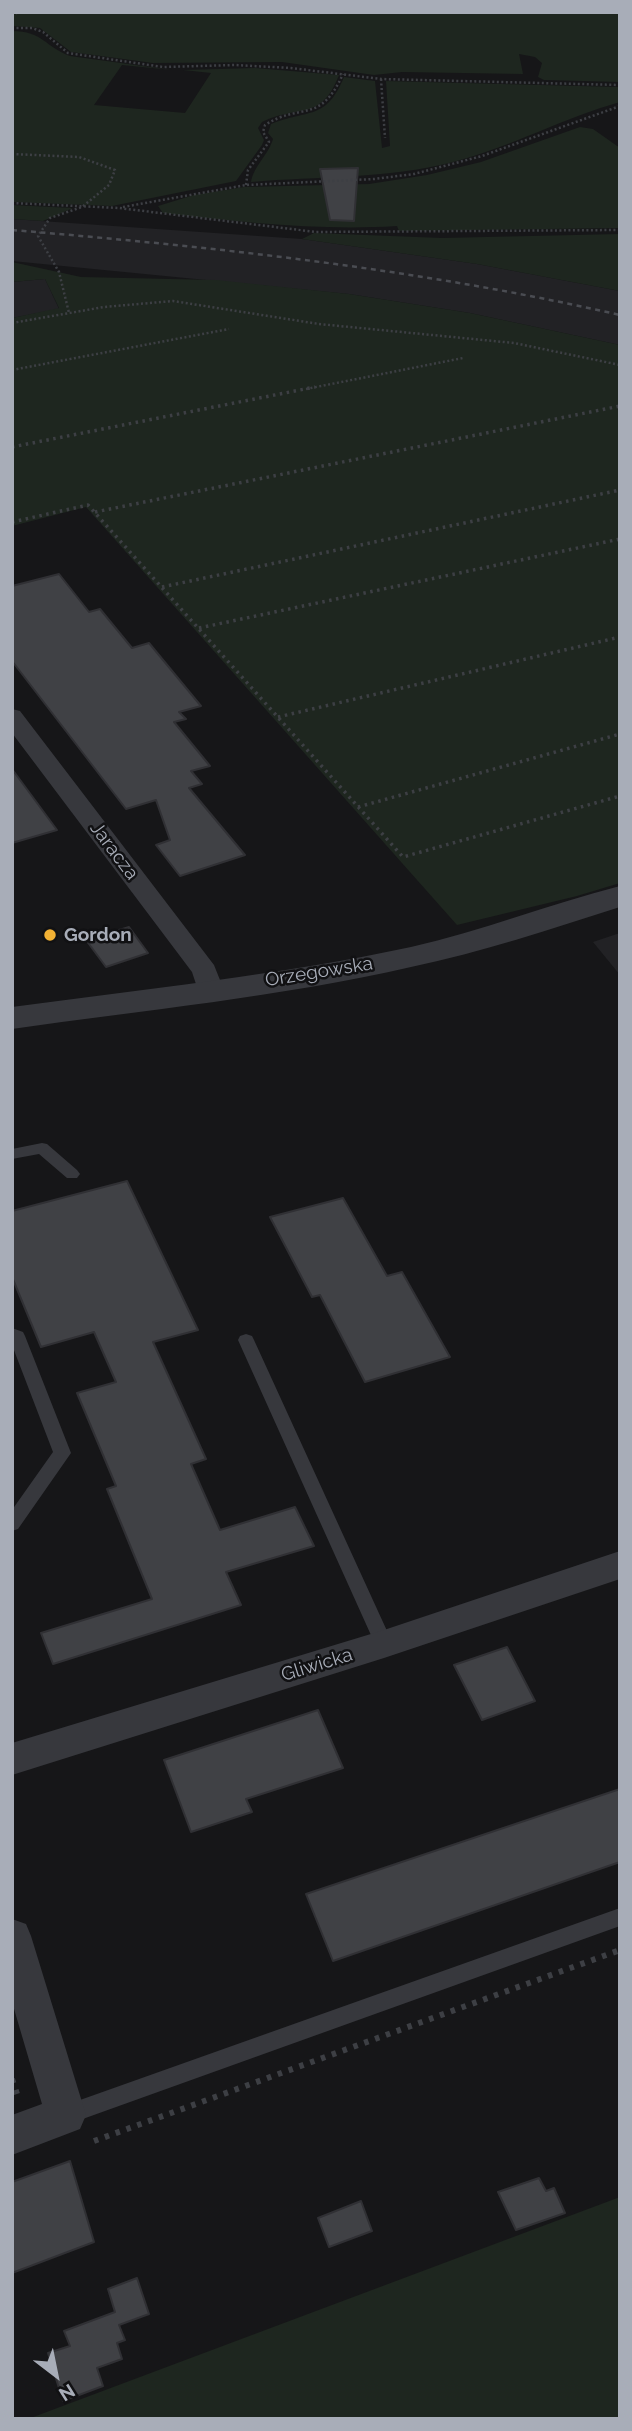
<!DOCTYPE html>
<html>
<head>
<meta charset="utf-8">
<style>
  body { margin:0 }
  #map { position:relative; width:632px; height:2431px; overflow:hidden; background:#161618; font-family:Raleway,sans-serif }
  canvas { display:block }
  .frame { position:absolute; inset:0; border:14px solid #a8adb8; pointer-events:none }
  .north { position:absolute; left:21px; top:2340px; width:70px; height:70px; -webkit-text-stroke:5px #111113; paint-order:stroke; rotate:148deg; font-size:19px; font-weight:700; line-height:28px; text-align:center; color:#a8adb8 }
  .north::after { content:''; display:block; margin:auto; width:24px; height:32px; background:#a8adb8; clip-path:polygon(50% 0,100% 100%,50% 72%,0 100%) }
</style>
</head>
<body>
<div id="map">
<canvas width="632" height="2431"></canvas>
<div class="frame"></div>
<div class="north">N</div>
</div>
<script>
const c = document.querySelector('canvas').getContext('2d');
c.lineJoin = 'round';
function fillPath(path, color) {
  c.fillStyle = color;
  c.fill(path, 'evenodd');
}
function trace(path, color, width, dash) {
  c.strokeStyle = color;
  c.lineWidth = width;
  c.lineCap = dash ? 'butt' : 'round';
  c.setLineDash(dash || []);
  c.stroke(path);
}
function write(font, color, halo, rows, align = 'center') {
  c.font = font + ' Raleway,sans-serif';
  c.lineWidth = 5;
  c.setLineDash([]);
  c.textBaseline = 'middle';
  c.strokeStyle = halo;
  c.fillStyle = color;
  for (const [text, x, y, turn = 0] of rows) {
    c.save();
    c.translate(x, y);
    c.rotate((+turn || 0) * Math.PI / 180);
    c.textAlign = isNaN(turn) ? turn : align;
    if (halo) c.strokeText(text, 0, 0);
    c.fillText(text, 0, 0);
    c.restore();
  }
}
const built = new Path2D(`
  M12,219L302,239L477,264L620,291V345L470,313L349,294L12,261Z
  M45,279L59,309L12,318V282Z
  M620,933V975L593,942Z`);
const green = new Path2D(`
  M12,12H620V82L544,80L538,77L542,63L535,57L519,54L523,74L402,72L374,75L282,62L153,63L71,52L40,28L12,26Z
  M12,31C43,31 45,47 70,56L172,70L122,65L94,105L185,113L211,73L183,70L255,68L339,75C321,122 299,104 262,122L258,128L264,140L262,145L236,181L112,206L12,202Z
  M344,77L375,81L382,148L390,146L386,81L618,87L620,102C563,118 511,147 453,162C387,179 319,176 251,182C254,165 268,156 273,139L268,133L271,124C308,109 326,121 344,77Z
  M580,127L593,129L620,148V228L399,231L397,226C320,231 240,222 163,213L158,206L194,195L244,187L369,184L427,175L481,162Z
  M12,205L73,208L43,221L12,219Z
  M314,233L442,238L620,234V291L477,264L302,239Z
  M12,262L81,277L216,280L349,294L470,313L620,345V883L577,896L457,925L86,507L12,526V318L59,308L45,279L12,282Z
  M620,2197V2419H28Z`);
const building = new Path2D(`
  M358,168L354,221L330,220L320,169Z
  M59,574L89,612L100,609L132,648L149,643L201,706L179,712L186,719L174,722L210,766L191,771L202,784L189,788L245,855L180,876L156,845L170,840L156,800L126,809L12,661V586Z
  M12,769L57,830L12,843Z
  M129,927L148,953L106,967L86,940Z
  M127,1181L198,1330L153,1342L206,1459L191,1464L220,1530L295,1507L314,1546L226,1572L241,1605L53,1664L41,1633L152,1599L107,1489L116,1486L77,1393L116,1382L94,1332L41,1347L12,1277V1211Z
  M343,1198L387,1276L402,1272L450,1357L365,1382L320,1295L312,1297L270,1217Z
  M507,1647L535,1701L482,1720L454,1665Z
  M318,1710L343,1768L246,1799L252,1812L191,1832L164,1760Z
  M620,1789V1862L333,1961L306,1894Z
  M70,2161L94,2242L12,2273V2182Z
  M539,2178L546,2191L554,2188L565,2213L516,2230L498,2192Z
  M361,2201L372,2231L329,2247L318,2218Z
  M137,2278L149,2314L119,2325L125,2340L117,2343L122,2359L97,2368L103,2386L63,2401L48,2353L70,2346L64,2331L115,2312L108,2289Z`);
const pathFar2 = new Path2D(`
  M12,16L18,12
  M12,28H32L43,32L68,53L163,67L235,65L291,68L381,79L620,85
  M381,79L385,138
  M12,154L79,157L115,170L109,185L82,207L50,218L38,236L59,272L69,313
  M246,185L248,170L269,142L263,132L265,125C301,102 320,125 343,74
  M12,203L119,208L316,232L620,230
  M123,207L246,185L374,179L414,174L482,156L620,106
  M12,323L104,307L173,301L319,324L514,343L620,365
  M12,370L229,329
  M306,389L463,358`);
const pathFar1 = new Path2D(`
  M12,447L315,387
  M95,512L620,406
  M12,522L88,505L403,857L620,796
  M162,587L620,490
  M199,628L620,539
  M278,717L620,637
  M358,807L620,734`);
const path = new Path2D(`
  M12,2079L17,2094
  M94,2141L620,1950`);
const service = new Path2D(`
  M42,1143L47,1144L77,1170L80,1174L77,1178H67L39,1154L12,1159V1149Z
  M12,1328L23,1332L25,1336L71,1453L18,1529L12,1531V1510L53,1452L12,1345Z
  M246,1334L252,1336L254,1340L393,1644L391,1649L384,1652L377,1649L375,1644L238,1340L240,1336Z
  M620,1908V1926L66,2125L58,2122L55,2115L58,2108L66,2105Z`);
const minor = new Path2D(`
  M12,709L20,711L214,965L224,990L220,996L210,999L200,996L192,972L12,733Z
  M620,1551V1579L384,1658L12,1775V1743L384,1630Z
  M12,1919L26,1924L31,1936L86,2115L80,2129L12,2155V2115L42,2104L12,2002Z`);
const tertiary = new Path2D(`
  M620,886V907C551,929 482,952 411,967C280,997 145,1010 12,1029V1007C145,989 280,975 411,947C482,931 549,904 620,886Z`);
const rail = new Path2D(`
  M12,230C217,247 419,269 620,315`);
const markers = [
  [50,935,7,"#f2b134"]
];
const streetNames = [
  ["Jaracza",114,851,53],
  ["Orzegowska",319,972,-9],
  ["Gliwicka",317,1665,-17]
];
const poiNames = [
  ["Gordon",64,935]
];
fillPath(built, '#222225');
fillPath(green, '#1e261f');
fillPath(building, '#404145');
trace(building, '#303034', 2);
trace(pathFar2, '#3d3f44', 2.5, [2, 2.5]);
trace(pathFar1, '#3d3f44', 3.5, [2.5, 4.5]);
trace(path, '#3d3f44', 6, [4.5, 7]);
fillPath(service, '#37383d');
fillPath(minor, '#37383d');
fillPath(tertiary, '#37383d');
trace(rail, '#4a4c52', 2.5, [5, 4.5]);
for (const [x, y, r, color] of markers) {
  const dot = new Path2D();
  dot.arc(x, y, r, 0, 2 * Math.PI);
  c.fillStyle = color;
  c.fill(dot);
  trace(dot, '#111113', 2.5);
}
write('19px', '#a8adb8', '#111113', streetNames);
write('bold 19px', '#a8adb8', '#111113', poiNames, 'left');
</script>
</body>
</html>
